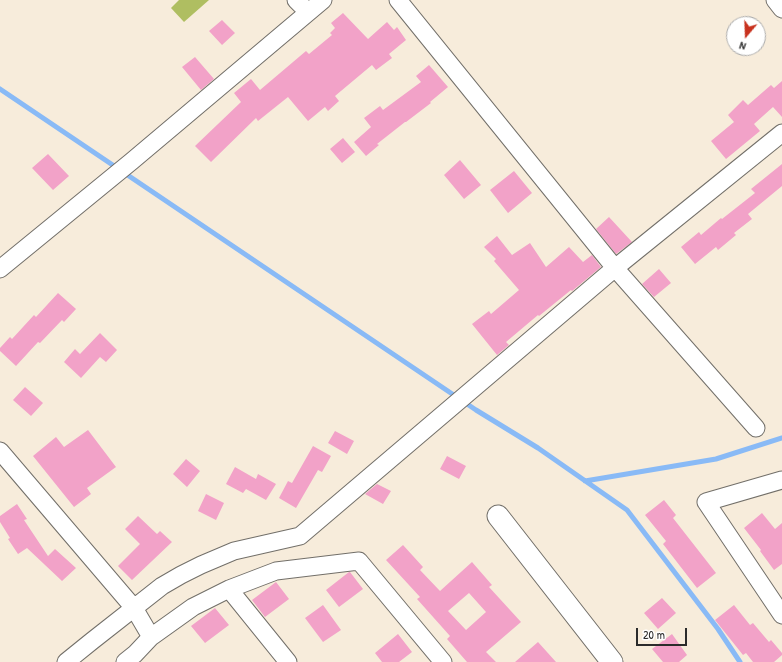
<!DOCTYPE html>
<html>
<head>
<meta charset="utf-8">
<style>
  body { margin:0 }
  #map { position:relative; width:782px; height:662px; overflow:hidden; background:#f7ecdb; font-family:"Patrick Hand",sans-serif }
  canvas { display:block }
  .north { position:absolute; left:726px; top:16px; width:40px; height:40px; box-sizing:border-box; background:#fff; border:1px solid #aaa; border-radius:50%; rotate:199deg; font-size:11px; font-weight:700; line-height:16px; text-align:center; color:#2b2b2b }
  .north::after { content:''; display:block; margin:auto; width:14px; height:18px; background:#c8321e; clip-path:polygon(50% 0,100% 100%,50% 72%,0 100%) }
  .scale { position:absolute; left:636px; top:628px; width:51px; height:18px; box-sizing:border-box; border:2px solid #2b2b2b; border-top:0; padding-left:5px; font-size:12px; line-height:14px; white-space:nowrap; color:#2b2b2b; -webkit-text-stroke:3px #fff; paint-order:stroke }
</style>
</head>
<body>
<div id="map">
<canvas width="782" height="662"></canvas>
<div class="north">N</div>
<div class="scale">20 m</div>
</div>
<script>
const c = document.querySelector('canvas').getContext('2d');
c.lineJoin = 'round';
function fillPath(path, color) {
  c.fillStyle = color;
  c.fill(path, 'evenodd');
}
function trace(path, color, width, dash) {
  c.strokeStyle = color;
  c.lineWidth = width;
  c.lineCap = dash ? 'butt' : 'round';
  c.setLineDash(dash || []);
  c.stroke(path);
}
const green = new Path2D(`
  M179,0H209L184,22L171,8Z`);
const stream = new Path2D(`
  M0,89L476,410L538,448L627,510L718,629L740,662
  M585,481L716,459L782,438`);
const building = new Path2D(`
  M343,13L368,39L387,22L394,30L397,27L406,40L389,54L392,58L376,70L372,65L335,96L339,101L328,111L325,107L308,121L288,97L258,121L256,118L211,162L195,146L241,102L234,93L251,79L260,90L306,51L309,54L332,35L330,33L335,28L331,23Z
  M222,20L235,33L222,45L209,31Z
  M195,57L214,79L201,90L182,67Z
  M429,65L448,87L430,102L431,103L406,122H405L377,144L379,145L366,156L354,142L371,127L364,118L380,106L383,110L421,82L416,76Z
  M782,81V117L773,107L754,124L760,131L726,159L711,141L734,122L728,115L743,100L748,105L771,85L774,88Z
  M343,138L355,152L342,163L330,149Z
  M48,154L69,176L53,190L32,168Z
  M460,160L481,185L464,199L444,175Z
  M782,164V186L748,214L752,219L734,233L736,235L718,250L716,247L695,264L681,247L699,232L701,235L721,218L722,219L755,193L751,189Z
  M514,171L532,193L508,213L490,190Z
  M609,217L632,242L616,254L596,229Z
  M497,236L512,255L530,243L546,267L569,247L583,262L592,255L601,267L572,291L571,290L539,316L538,315L506,342L509,345L497,355L472,324L489,311L491,314L519,290L494,261L496,259L484,247Z
  M659,269L671,283L654,297L642,284Z
  M58,293L76,309L64,322L62,320L40,343L38,342L16,366L0,351V348L10,337L12,339L34,315L36,317Z
  M100,333L117,350L106,362L100,357L81,378L64,362L75,349L80,354Z
  M25,387L43,403L31,416L13,400Z
  M88,430L116,467L87,488L91,494L74,507L33,456L56,437L64,447Z
  M335,431L354,441L347,454L328,443Z
  M313,446L331,456L322,472L318,470L296,508L279,498L288,481L292,483Z
  M447,456L466,466L459,479L440,469Z
  M186,459L200,471L187,487L173,474Z
  M235,467L256,479L258,474L276,484L266,500L246,489L243,493L226,484Z
  M377,484L391,491L383,504L365,494Z
  M206,494L224,503L216,520L198,511Z
  M664,500L676,515L673,518L716,573L697,588L663,544L666,541L645,515Z
  M17,504L27,519L24,520L48,556L55,549L76,568L62,581L27,548L18,554L8,539L10,538L0,522V516Z
  M762,513L775,529L782,523V564L774,570L760,551L761,550L744,528Z
  M138,516L157,534L160,531L172,542L132,580L118,566L140,544L125,529Z
  M403,545L423,567L420,570L440,591L472,562L492,585L489,587L521,622L486,652L496,662H467L447,639L450,636L417,599L420,597L386,560ZM469,593L486,612L466,630L448,611Z
  M349,572H350L363,589L339,607L326,590Z
  M276,582L289,599L265,617L252,600Z
  M662,598L676,613L658,629L644,613Z
  M323,605L341,630L323,642L305,618Z
  M734,605L750,625L753,623L769,642L771,640L782,653V655L774,662H753L746,653L743,655L715,620Z
  M215,608L229,625L205,643L191,626Z
  M398,634L412,652L399,662H382L375,653Z
  M672,634L687,655L679,662H663L652,649Z
  M538,642L556,662H515Z`);
const minor = new Path2D(`
  M296,0L308,12
  M398,0L615,268L756,428
  M775,0L782,9
  M0,269L132,161L323,0
  M0,451L134,608L151,637
  M782,480L706,502L782,615
  M229,589L288,662
  M66,662L92,641L162,586L181,575L201,565L234,551L300,536L615,268L782,133
  M125,662L135,654L151,637L193,607L229,589L276,571L359,561L443,662`);
const tertiary = new Path2D(`
  M498,516L612,662`);
fillPath(green, '#afbe61');
trace(stream, '#89baf6', 5);
fillPath(building, '#f2a2c8');
trace(minor, '#726f69', 19);
trace(tertiary, '#726f69', 23);
trace(minor, '#fff', 17);
trace(tertiary, '#fff', 21);
</script>
</body>
</html>
